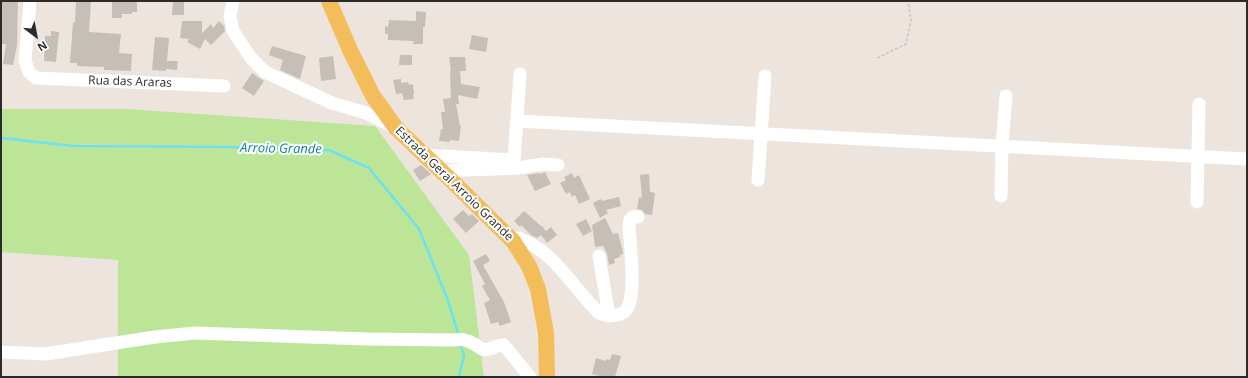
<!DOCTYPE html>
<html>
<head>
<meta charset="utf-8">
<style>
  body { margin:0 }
  #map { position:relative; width:1248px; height:378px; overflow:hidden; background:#ede4dd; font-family:"Open Sans",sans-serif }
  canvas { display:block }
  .frame { position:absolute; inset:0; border:2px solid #2b2b2b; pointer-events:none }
  .north { position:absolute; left:16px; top:16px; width:40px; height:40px; -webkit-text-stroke:3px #fff; paint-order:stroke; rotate:148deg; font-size:11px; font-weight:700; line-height:16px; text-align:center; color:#2b2b2b }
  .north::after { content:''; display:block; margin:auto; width:14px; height:18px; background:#2b2b2b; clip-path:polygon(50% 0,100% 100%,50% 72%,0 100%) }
</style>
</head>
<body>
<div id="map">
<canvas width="1248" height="378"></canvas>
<div class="frame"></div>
<div class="north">N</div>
</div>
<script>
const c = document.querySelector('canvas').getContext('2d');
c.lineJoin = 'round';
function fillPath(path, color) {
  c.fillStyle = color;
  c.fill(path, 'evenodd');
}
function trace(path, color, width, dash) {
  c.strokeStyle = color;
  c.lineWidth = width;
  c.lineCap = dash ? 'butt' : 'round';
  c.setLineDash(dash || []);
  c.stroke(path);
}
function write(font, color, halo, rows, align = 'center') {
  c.font = font + ' "Open Sans",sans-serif';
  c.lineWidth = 4;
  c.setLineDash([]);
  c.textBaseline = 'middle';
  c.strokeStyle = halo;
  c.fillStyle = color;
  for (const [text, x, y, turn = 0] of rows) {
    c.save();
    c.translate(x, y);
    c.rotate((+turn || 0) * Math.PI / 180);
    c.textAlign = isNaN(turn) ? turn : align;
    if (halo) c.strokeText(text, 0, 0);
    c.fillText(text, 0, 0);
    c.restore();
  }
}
const green = new Path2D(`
  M1,109H126L375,126L469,255L484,377H118V260L1,252Z`);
const stream = new Path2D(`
  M1,138L73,146L230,147L329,150L369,168L419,229L447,298L459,336
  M459,377L464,355L461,345`);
const building = new Path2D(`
  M2,1H18L17,45L13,65L3,64L6,44H1Z
  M76,1H91L89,32L121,34L119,53L132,54L131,71L104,70V67L77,66V63H70L73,22L75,23Z
  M112,1H137V12H132V14H122V18H112Z
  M173,1H184V15H172Z
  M416,11L426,12L425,27H423V44H413L414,41L388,40V34H385V26L388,27L389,20L416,21Z
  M182,21H202V33L211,24L213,28L219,21L224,26L225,31L211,45L205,39L200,49L187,42L189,39L180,38Z
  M51,31L59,32L56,62L44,61L45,36H51Z
  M472,35L488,38L486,52L469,49Z
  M155,37L169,38L167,61H178L177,70L166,69V71L152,70Z
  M272,46L306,56L300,79L280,70L283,60L269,55Z
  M400,55H412V65H399Z
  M333,56L336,79L321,81L319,58Z
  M449,57H465L466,71H460L461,84L480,87L477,99L458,95L459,104H456L460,126H461L459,141L450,140V142L439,141L441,129H443L441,112H445L443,99L451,98L450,71H451Z
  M252,73L264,81L254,96L242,88Z
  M401,79V83L408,82L409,85L413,84L414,94H413L414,99L404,100L402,93L396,94L393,80Z
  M421,165L431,174L420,181L413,170Z
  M545,172L551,184L535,191L527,175L539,173L540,174Z
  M572,173L574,178L579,175L590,199L579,204L575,195L572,197L570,192L566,194L560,183L566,180L564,177Z
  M649,174L650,192L655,193L652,215L645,214L642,210L637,209L639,197L642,198L640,175Z
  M619,197L621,206L606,210L608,213L600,218L593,203L601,199L602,201Z
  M463,210L469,216L472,214L479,221L466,233L453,219Z
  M524,211L541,226H542L546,231L537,238L531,235L521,225L520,227L514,221Z
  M605,218L613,234L618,233L623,252V254L620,255V257L614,259L615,263L609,265L607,254L603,246L595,247L592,225Z
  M586,219L592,231L583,236L576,224Z
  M551,227L557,235L547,243L541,235Z
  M486,254L490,261L483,265L504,302L511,322L500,326L498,322L491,324L484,303L490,300L482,286L485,284L473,261Z
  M612,354L621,356L615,377H603L592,374L596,358L606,361V359L610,360Z`);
const path = new Path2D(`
  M877,58L906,44L911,20L908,1`);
const minor = new Path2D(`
  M30,1L25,61L29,72L36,78L224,86
  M233,1L230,16L233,31L251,58L265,72L332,103L366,113L396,128
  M517,121L1247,159
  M425,155L514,160L520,74
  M442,171L518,168L543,164L558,165
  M758,180L765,76
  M1001,196L1002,146L1006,96
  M1197,202L1199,104
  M513,241L518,238C555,251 572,287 599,313C608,316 619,318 626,310C637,297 630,244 629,226L630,220L633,217H638
  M599,256L609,316
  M1,352L45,354L155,337L195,333L366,339L452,340C460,339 466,339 474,344C477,345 479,348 482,349C489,352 496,344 504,345L530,377`);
const major = new Path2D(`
  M329,1L350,50L373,96L396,128L454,183L513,241L529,266L538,289L546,333L547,377`);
const streetNames = [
  ["Rua das Araras",130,82,2],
  ["Estrada Geral Arroio Grande",454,184,44]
];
const waterNames = [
  ["Arroio Grande",281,149,1]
];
fillPath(green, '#bce598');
trace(stream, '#6de0f2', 2.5);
fillPath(building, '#c6bfb8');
trace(path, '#c4c4c4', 1.5, [3, 2]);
trace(minor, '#fff', 13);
trace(major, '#f4bd5b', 16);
write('12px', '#2b2b2b', '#fff', streetNames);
write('italic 13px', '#0a80a0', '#fff', waterNames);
</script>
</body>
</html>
